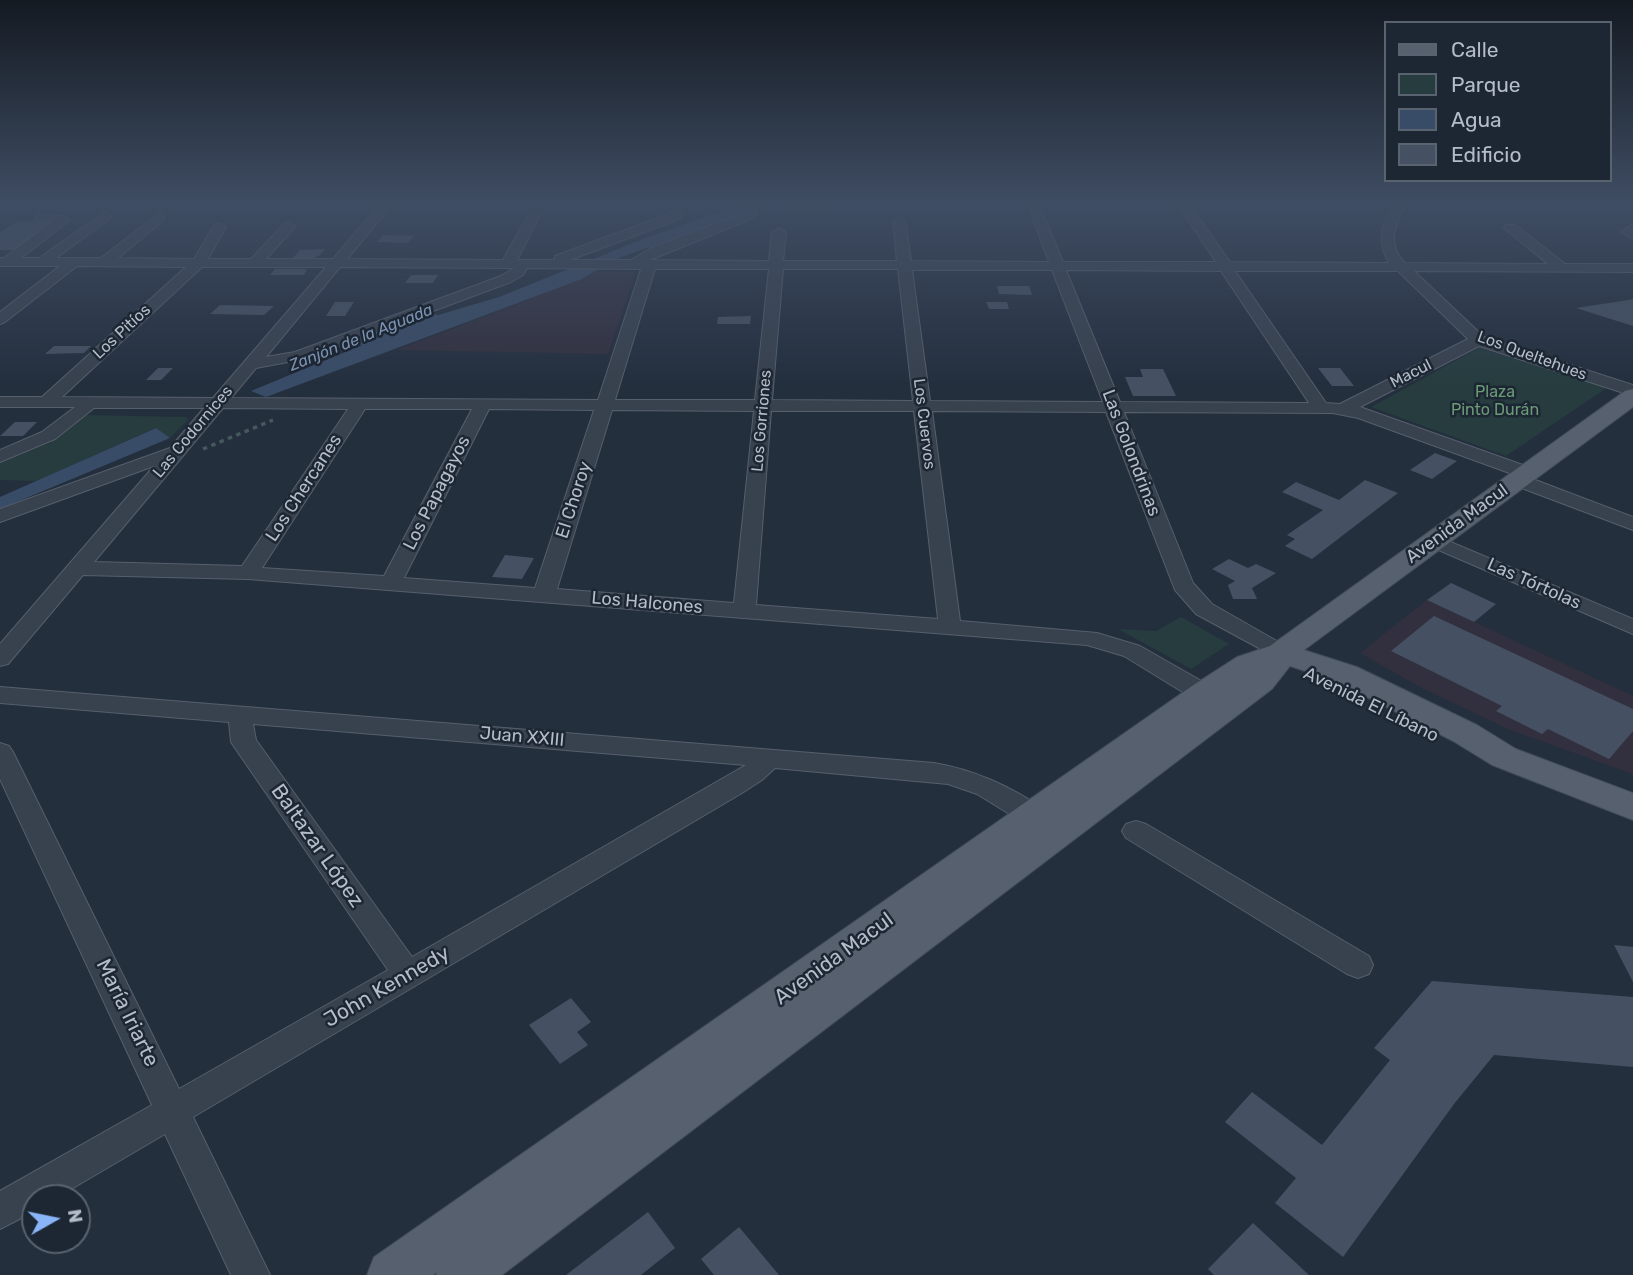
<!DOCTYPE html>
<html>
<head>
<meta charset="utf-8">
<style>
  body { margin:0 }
  #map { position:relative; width:1633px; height:1275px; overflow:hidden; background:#242f3e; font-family:Rubik,sans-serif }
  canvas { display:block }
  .legend { position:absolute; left:1384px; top:21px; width:228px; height:161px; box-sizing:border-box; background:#1d2633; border:2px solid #59626f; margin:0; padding:9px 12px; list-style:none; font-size:21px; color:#b4bcc9 }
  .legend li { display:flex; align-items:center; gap:14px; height:35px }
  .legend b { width:35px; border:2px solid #59626f }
  .north { position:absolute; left:21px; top:1184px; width:70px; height:70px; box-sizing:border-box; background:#1d2633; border:2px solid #59626f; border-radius:50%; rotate:81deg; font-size:19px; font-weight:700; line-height:28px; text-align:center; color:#b4bcc9 }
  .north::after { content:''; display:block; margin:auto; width:24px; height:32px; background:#8ab4f8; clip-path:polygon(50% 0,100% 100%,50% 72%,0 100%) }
</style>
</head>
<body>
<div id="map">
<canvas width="1633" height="1275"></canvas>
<ul class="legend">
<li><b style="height:9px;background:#56606e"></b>Calle</li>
<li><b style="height:19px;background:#263c3f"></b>Parque</li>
<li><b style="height:19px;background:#394c67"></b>Agua</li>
<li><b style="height:19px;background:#455162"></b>Edificio</li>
</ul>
<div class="north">N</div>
</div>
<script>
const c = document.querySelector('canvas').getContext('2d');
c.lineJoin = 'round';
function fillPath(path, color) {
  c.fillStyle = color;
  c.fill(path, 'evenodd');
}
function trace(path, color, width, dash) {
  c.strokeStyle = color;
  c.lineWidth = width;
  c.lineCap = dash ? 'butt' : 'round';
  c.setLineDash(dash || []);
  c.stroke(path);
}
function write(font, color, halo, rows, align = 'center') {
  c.font = font + ' Rubik,sans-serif';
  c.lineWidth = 5;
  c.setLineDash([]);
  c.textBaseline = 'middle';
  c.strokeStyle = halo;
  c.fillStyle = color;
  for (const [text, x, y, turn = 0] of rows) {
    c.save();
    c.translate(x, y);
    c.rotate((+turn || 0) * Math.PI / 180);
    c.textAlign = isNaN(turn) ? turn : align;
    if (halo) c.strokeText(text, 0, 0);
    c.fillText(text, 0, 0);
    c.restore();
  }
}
const medical = new Path2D(`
  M596,271L636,272L608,354L397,350L582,279Z
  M1427,600L1633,696V774L1508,729L1420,687L1360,653Z`);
const green = new Path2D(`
  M1479,348L1600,385L1605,389L1506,456L1371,407Z
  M83,415L186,417L188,420L170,438L155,428L37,481L0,480V463L50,443Z
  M1181,617L1229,644L1191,669L1118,629L1156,631Z`);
const water = new Path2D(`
  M738,205H767L616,259L582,279L266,397L251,391L382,337L377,333L499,297L638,241Z
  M156,428L170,438L0,509V497Z`);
const river = new Path2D(`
  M433,314L443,316L447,322L443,328L365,346L355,343L351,337L355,331Z`);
const building = new Path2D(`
  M791,205H829V212H790Z
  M18,221H61L19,250H0V232Z
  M383,235L414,236L408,243L377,242Z
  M325,249L320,255L314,258H293L300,250Z
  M275,269H304L307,270L304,275H270Z
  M411,275H438L433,283H405Z
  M997,286H1029L1032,295L999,294Z
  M1633,299V326L1576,308L1622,301Z
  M335,302H354L345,316H326Z
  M986,302H1007L1009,309H989Z
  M220,305L274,306L264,315L210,314Z
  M751,316L750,324H717L718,317Z
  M54,346H91L84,353L45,354Z
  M158,368H173L161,380H146Z
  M1318,368H1340L1354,386H1332Z
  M1140,369H1163L1176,396H1133L1125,377H1143Z
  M15,422H37L23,436H0Z
  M1435,453L1457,461L1432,479L1410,470Z
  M1365,480L1398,493L1312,559L1285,546L1295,539L1287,535L1323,510L1282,492L1296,482L1339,500Z
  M505,555L534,558L522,579L492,577Z
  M1229,559L1248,568L1256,564L1276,573L1252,588L1257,599H1233L1228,585L1235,581L1212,569Z
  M1451,583L1496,604L1474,622L1427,600Z
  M1434,616L1633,709V731L1609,759L1548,729L1542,734L1496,711L1502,706L1391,651Z
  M1614,945L1633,947V982Z
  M1432,981L1633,997V1067L1494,1055L1454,1104L1343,1257L1275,1203L1296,1178L1225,1122L1252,1092L1322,1145L1390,1060L1374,1048Z
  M571,998L591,1022L577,1032L588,1045L560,1064L529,1025Z
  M648,1212L675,1248L641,1275H566Z
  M1253,1223L1309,1275H1214L1208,1269Z
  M739,1227L779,1275H714L701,1259Z`);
const path = new Path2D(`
  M203,449L273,420`);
const minor = new Path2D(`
  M379,205H392L347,259L503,260L527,217L533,213L539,217L517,260H554L555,256L674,212H682V218L570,260H631L651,248L752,210L756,211V217L650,260L769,261L772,232L779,228L786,232L783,261H897L893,221L899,217L905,221L911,261L1049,262L1029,208L1039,205L1063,262H1216L1178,205H1190L1230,262L1389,263C1377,243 1380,224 1394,205H1407C1394,223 1387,246 1405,263L1548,264L1504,228L1505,225H1515L1565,264H1633V272L1414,271L1484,337L1633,385V396L1479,346L1360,407L1534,469L1536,473L1530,478L1633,517V530L1511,484L1509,480L1515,475L1358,418L1333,413L1124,412L1193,583L1212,604L1289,648L1293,653L1289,658L1281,660L1196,614L1175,590L1106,412L932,411L960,621L1097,633L1140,646L1212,687L1215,693L1212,699L1203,701L1194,699L1124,656L1087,645L248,579L83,575L8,664L0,666V644L154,466L0,522V509L170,448L204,408H94L55,439L0,462V450L42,432L75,407H0V397H42L186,267L77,266L5,322L0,324V312L60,266H0V258H4L52,222L36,220V214L64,216L70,220L21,258H39L105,212L111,216L109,219L56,258H101L160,213L164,214V220L118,258L194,259L215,224L220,223L226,227L208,259H251L285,223L290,222L296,226L266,259H333ZM202,267H326L213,398L62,397ZM340,267L508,268H514L501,276L295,352L266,357ZM527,268L641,269L598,400L231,398L256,368L304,359L511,282L523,275ZM655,269H769L755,400H615ZM783,269H898L913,401L772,400ZM912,270H1052L1103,402L930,401ZM1066,270L1221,271L1309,403L1120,402ZM1235,271H1398L1468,339L1340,404L1326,403ZM223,408L348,409L242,566L94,562ZM365,409H472L384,576L262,568ZM489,409L594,410L535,588L404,578ZM612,410L754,411L734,603L557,589ZM771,411H914L938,619L756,605Z
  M1633,224V239L1621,232Z
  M1434,535L1633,619V634L1427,545L1424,541L1427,537Z
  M0,687L934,763C975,770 1009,786 1044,809L1048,816L1044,823L1034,826L1024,823L977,794L948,784L775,768L762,780L742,793L193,1117L270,1275H231L165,1134L56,1198H35V1211L0,1229V1191L152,1105L0,779V743L9,746L13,752L179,1089L388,970L235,748L231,742L229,722L0,703ZM253,724L746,765L412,957L256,740Z
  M1136,821L1146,824L1369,956L1373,965L1369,974L1358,978L1347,974L1126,838L1122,831L1126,824Z`);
const major = new Path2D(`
  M1633,389V407L1304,650L1357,667L1477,725L1516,749L1633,793V820L1492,765L1453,741L1335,681L1290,666L1272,689L502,1275H436L437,1272L433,1275H367L374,1257L1192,686L1237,657L1270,646L1625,391Z`);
const farStreetnames = [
  ["Los Pitíos",122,332,-43],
  ["Los Queltehues",1532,356,20],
  ["Macul",1411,374,-27],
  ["Los Gorriones",762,421,-85],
  ["Los Cuervos",924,424,83],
  ["Las Codornices",193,432,-50]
];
const farWaternames = [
  ["Zanjón de la Aguada",361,338,-22]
];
const farParknames = [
  ["Plaza",1495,392],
  ["Pinto Durán",1495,410]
];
const streetNames = [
  ["Las Golondrinas",1131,453,69],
  ["Los Chercanes",304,488,-57],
  ["Los Papagayos",437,493,-63],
  ["El Choroy",574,500,-72],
  ["Avenida Macul",1457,524,-36],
  ["Las Tórtolas",1534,584,24],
  ["Los Halcones",647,603,5],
  ["Avenida El Líbano",1371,705,26],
  ["Juan XXIII",522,737,5]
];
const nearStreetnames = [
  ["Baltazar López",317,846,55],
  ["Avenida Macul",834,959,-36],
  ["John Kennedy",387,987,-30],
  ["María Iriarte",127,1013,64]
];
fillPath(medical, '#32303f');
fillPath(green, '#263c3f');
fillPath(water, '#394c67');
fillPath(river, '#394c67');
fillPath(building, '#455162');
trace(minor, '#565f6c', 2);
trace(major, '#414a57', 2);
trace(path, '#44595c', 3.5, [4.5, 4.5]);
fillPath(minor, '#38414e');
fillPath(major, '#56606e');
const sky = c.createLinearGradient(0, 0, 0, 384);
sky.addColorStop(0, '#141a22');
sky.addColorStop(0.53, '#3f4d63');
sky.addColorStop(1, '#3f4d6300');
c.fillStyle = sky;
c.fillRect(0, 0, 1633, 384);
write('16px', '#b4bcc9', '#1d2633', farStreetnames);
write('italic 16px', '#7c92b1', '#1d2633', farWaternames);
write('16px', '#6b9a76', '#1d2633', farParknames);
write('18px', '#b4bcc9', '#1d2633', streetNames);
write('21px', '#b4bcc9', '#1d2633', nearStreetnames);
</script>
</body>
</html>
